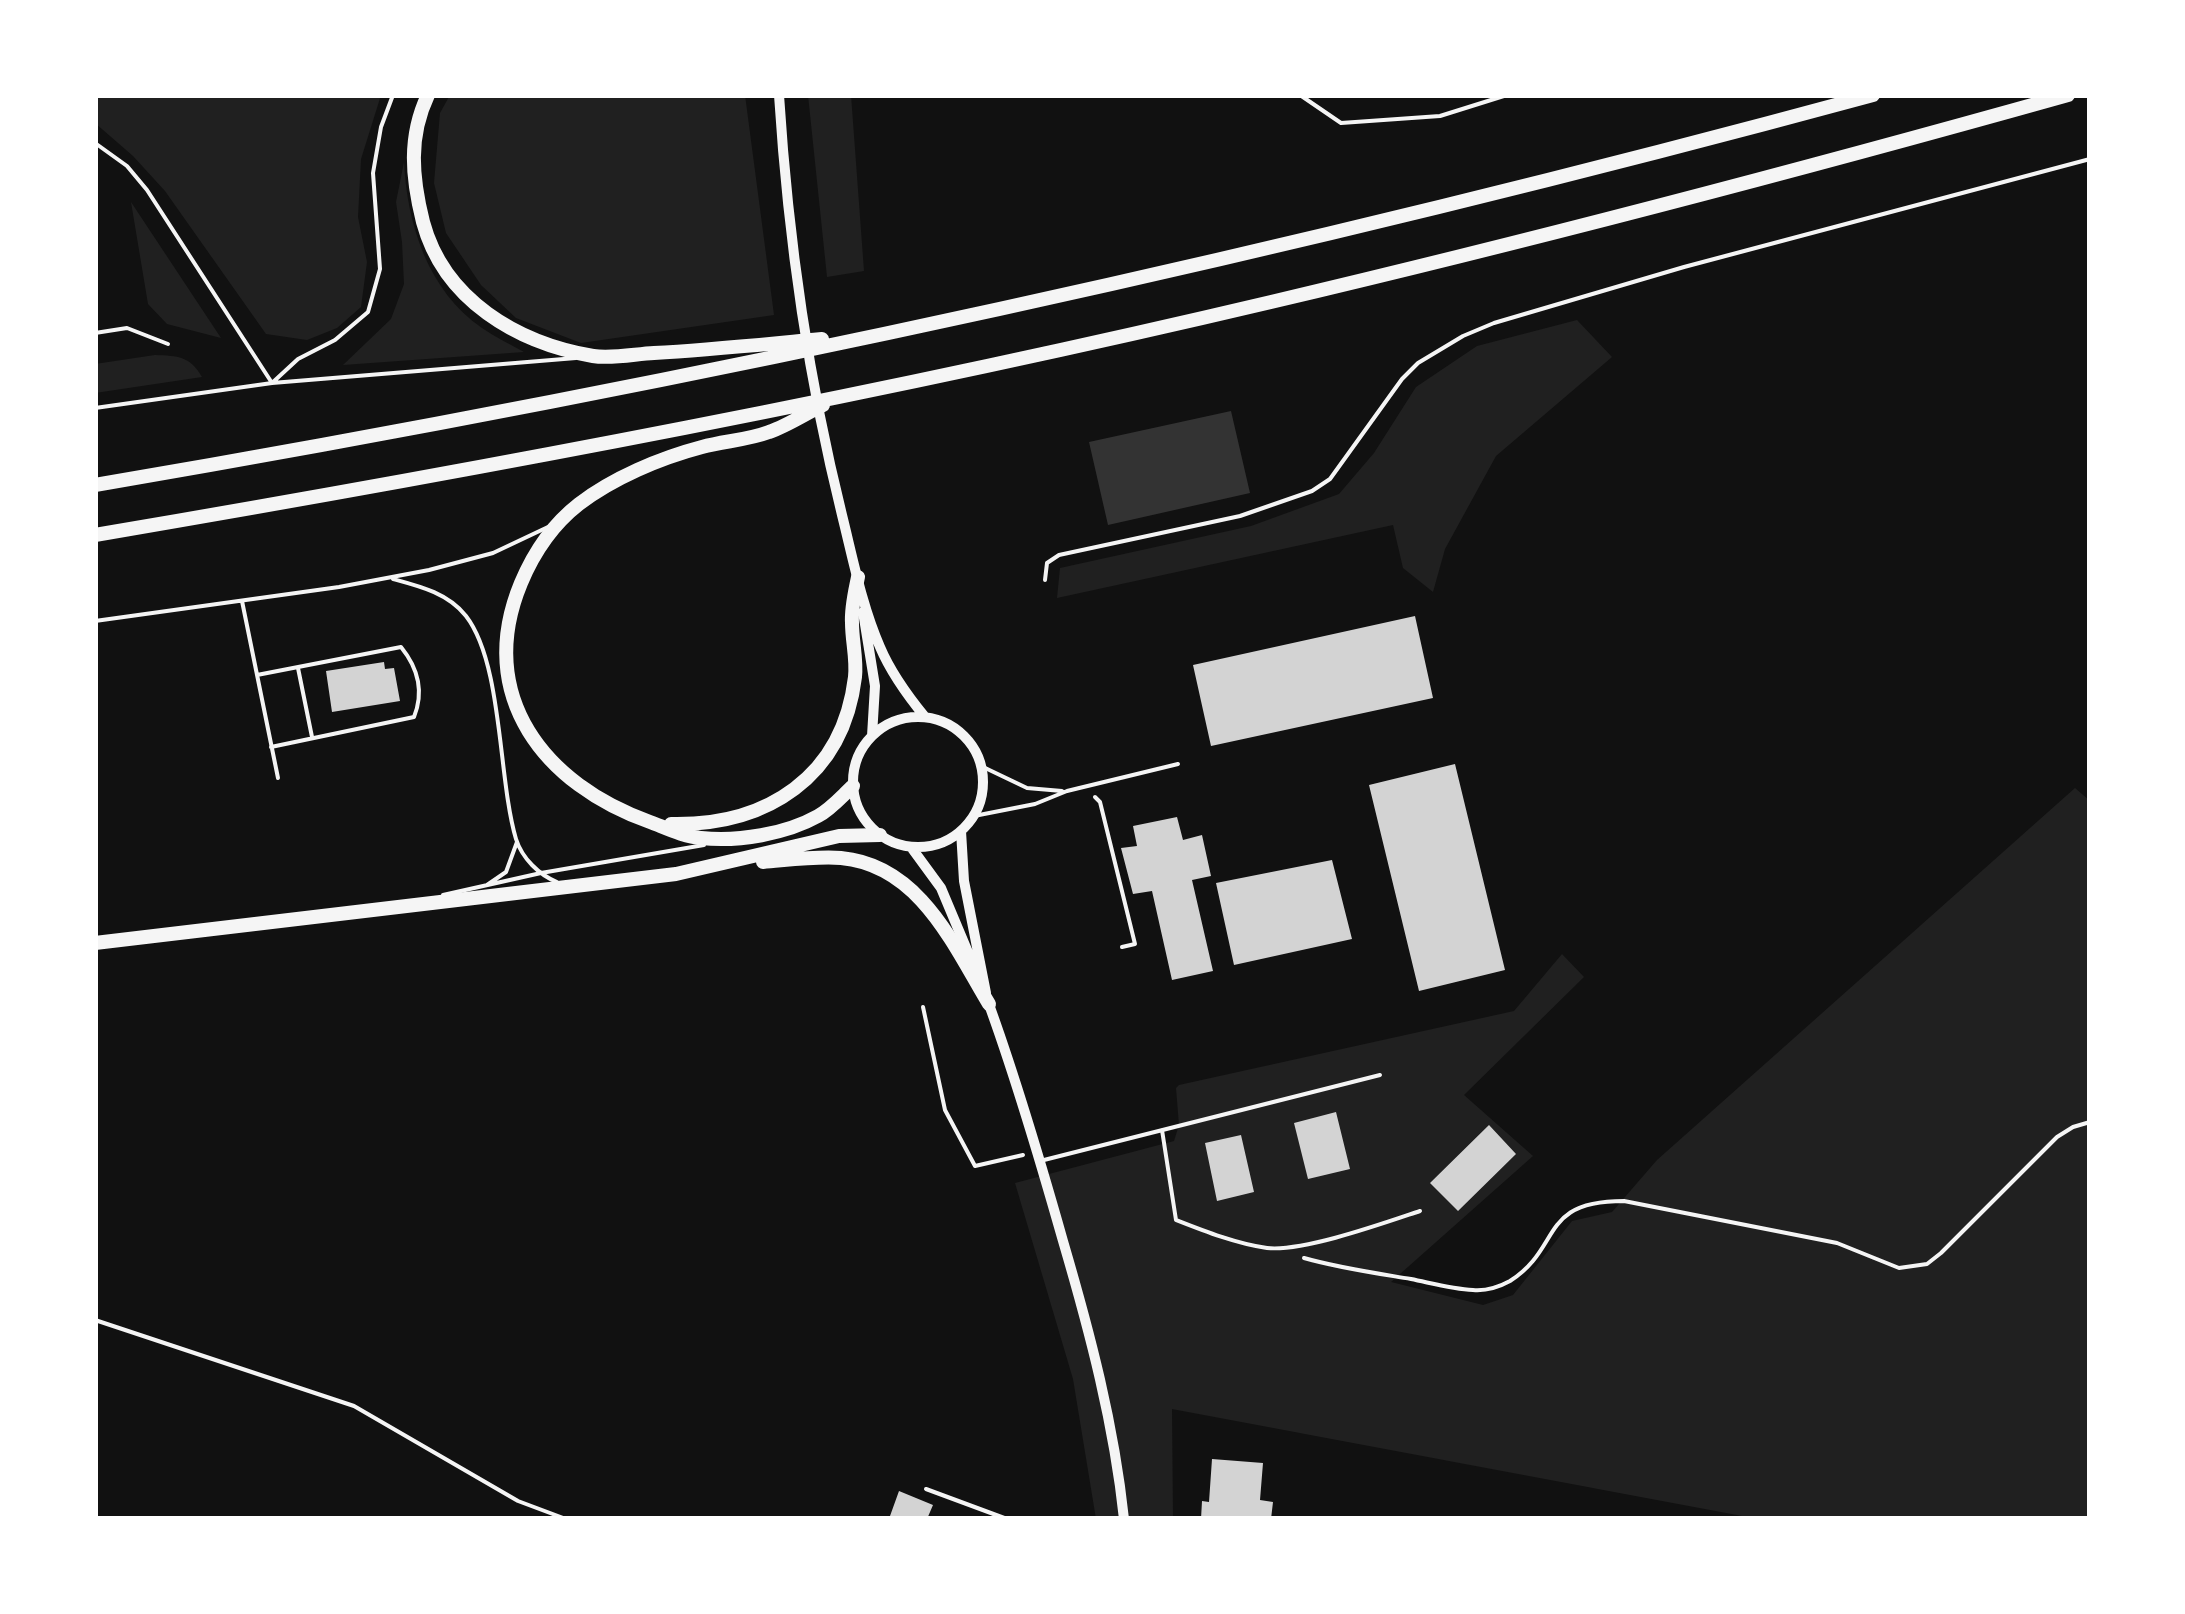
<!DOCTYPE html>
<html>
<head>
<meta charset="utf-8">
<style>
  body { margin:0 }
  #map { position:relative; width:2185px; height:1614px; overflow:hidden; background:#111; font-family:Inter,sans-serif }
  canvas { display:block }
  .frame { position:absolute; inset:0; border:98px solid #fff; pointer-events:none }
</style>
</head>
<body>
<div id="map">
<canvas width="2185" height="1614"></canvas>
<div class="frame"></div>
</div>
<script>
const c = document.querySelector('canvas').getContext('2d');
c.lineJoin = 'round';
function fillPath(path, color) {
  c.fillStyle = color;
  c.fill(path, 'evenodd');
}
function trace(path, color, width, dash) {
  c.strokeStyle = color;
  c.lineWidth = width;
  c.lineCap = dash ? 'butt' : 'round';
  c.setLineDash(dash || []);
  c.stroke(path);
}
const green = new Path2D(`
  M95,95H381L361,159L358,217L367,262L361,307L337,328L307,340L266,334L165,191L133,156L95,123Z
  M450,95H745L774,315L581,343L516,318L481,285L446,233L434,183L440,113Z
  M808,95H851L864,271L827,277Z
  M404,162C407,224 428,291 482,328C495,337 510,344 524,352L343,365L391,319L404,284L402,242L396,202Z
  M131,202L221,338L167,324L148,304Z
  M1577,320L1612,357L1496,456L1445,549L1433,592L1403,568L1393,525L1057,598L1060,568L1251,526L1339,494L1374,453L1416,387L1477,346Z
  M155,355C178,356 190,356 202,377L95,393V364Z
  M2075,788L2090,801V1519H1758L1172,1409L1173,1519H1096L1073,1379L1015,1183L1174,1141L1179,1125L1176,1088L1179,1085L1514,1011L1562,954L1584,977L1464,1095L1533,1156L1391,1282L1483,1305L1513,1295L1572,1221L1612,1212L1657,1160Z`);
const water = new Path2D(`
  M1231,411L1250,493L1108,525L1089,442Z`);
const building = new Path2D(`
  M1415,616L1433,698L1211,746L1193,665Z
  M384,662L385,669L394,668L400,701L332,712L326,671Z
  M1455,764L1505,970L1419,991L1369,785Z
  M1177,817L1183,840L1202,835L1211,876L1192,880L1213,971L1172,980L1152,891L1133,894L1121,848L1137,846L1133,826Z
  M1332,860L1352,939L1234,965L1216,883Z
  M1336,1112L1350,1169L1308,1179L1294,1123Z
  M1489,1125L1516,1154L1458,1211L1430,1183Z
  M1241,1135L1254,1192L1217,1201L1205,1143Z
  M1212,1459L1263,1463L1260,1500L1273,1502L1271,1519H1201L1202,1501L1209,1502Z
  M899,1491L933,1505L927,1519L890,1516Z`);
const path = new Path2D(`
  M1300,95L1341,123L1440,116L1507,95
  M1045,580L1047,563L1059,555L1240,516L1312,491L1330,479L1402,379L1418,363L1463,336L1494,323L1684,267L2090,159
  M1095,797L1100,802L1135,944L1122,947
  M923,1007L945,1110L975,1166L1023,1155
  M1304,1258C1339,1268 1375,1273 1411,1279C1431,1283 1452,1289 1473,1290C1485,1291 1499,1287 1510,1281C1563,1247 1538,1201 1624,1201L1837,1243L1899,1268L1927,1264L1941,1253L2057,1137L2073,1127L2090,1122
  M95,1320L354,1406L518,1501L566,1519
  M926,1489L1007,1519`);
const service = new Path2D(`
  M95,143L127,166L147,190L272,383
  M95,333L127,328L168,344
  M272,383L298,359L335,340L368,312L380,269L373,173L381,127L393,95
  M95,408L272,383L576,358
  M393,579C419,586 448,593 466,616C503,664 498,779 516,839C522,858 539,875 557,882
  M242,601L278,778
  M95,621L339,587L429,570L493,553L548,527
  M298,668L312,737
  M257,675L401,647C418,668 424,692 414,717L271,747
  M981,766L1027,788L1062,791
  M974,816L1035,804L1067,791L1178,764
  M487,885L506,872L517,842
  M443,895L541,873L704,845
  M1162,1130L1176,1220C1204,1231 1237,1244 1267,1248C1303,1252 1384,1223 1420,1211
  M1040,1161L1380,1075`);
const tertiary = new Path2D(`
  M779,95C788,237 808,378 842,515C853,559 862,606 880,647C891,673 907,695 925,717
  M863,612L875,686L872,736
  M853 782a65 65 0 1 1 130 0a65 65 0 1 1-130 0Z
  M961,831L964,881L986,993
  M911,847L941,888L975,969
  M987,999C1016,1078 1040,1160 1063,1241C1090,1333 1114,1424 1124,1519`);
const trunk = new Path2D(`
  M428,95C408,137 412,178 423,222C444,300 517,343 593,356C612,359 635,354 654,353C710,350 766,344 822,339
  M823,405C805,414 787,426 769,432C748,440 724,441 702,447C660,458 613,478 579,504C552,525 534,552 521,583C474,696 545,785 650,822C666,828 684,837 701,838C738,842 786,834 818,816C831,809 842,796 853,786
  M95,485C693,383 1287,254 1873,95
  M95,535C489,468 882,394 1271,302C1538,239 1804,169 2068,95
  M671,824C767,826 843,777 855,677C857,659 852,641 852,623C851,608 855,592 858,577
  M763,862C788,860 816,856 841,858C919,865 953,944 989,1004
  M95,943L676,874L839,836L880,835`);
fillPath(green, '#202020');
fillPath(water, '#333');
fillPath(building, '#d3d3d3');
trace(path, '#f5f5f5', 4);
trace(service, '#f5f5f5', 4);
trace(tertiary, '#f5f5f5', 10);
trace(trunk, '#f5f5f5', 14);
</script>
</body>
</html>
